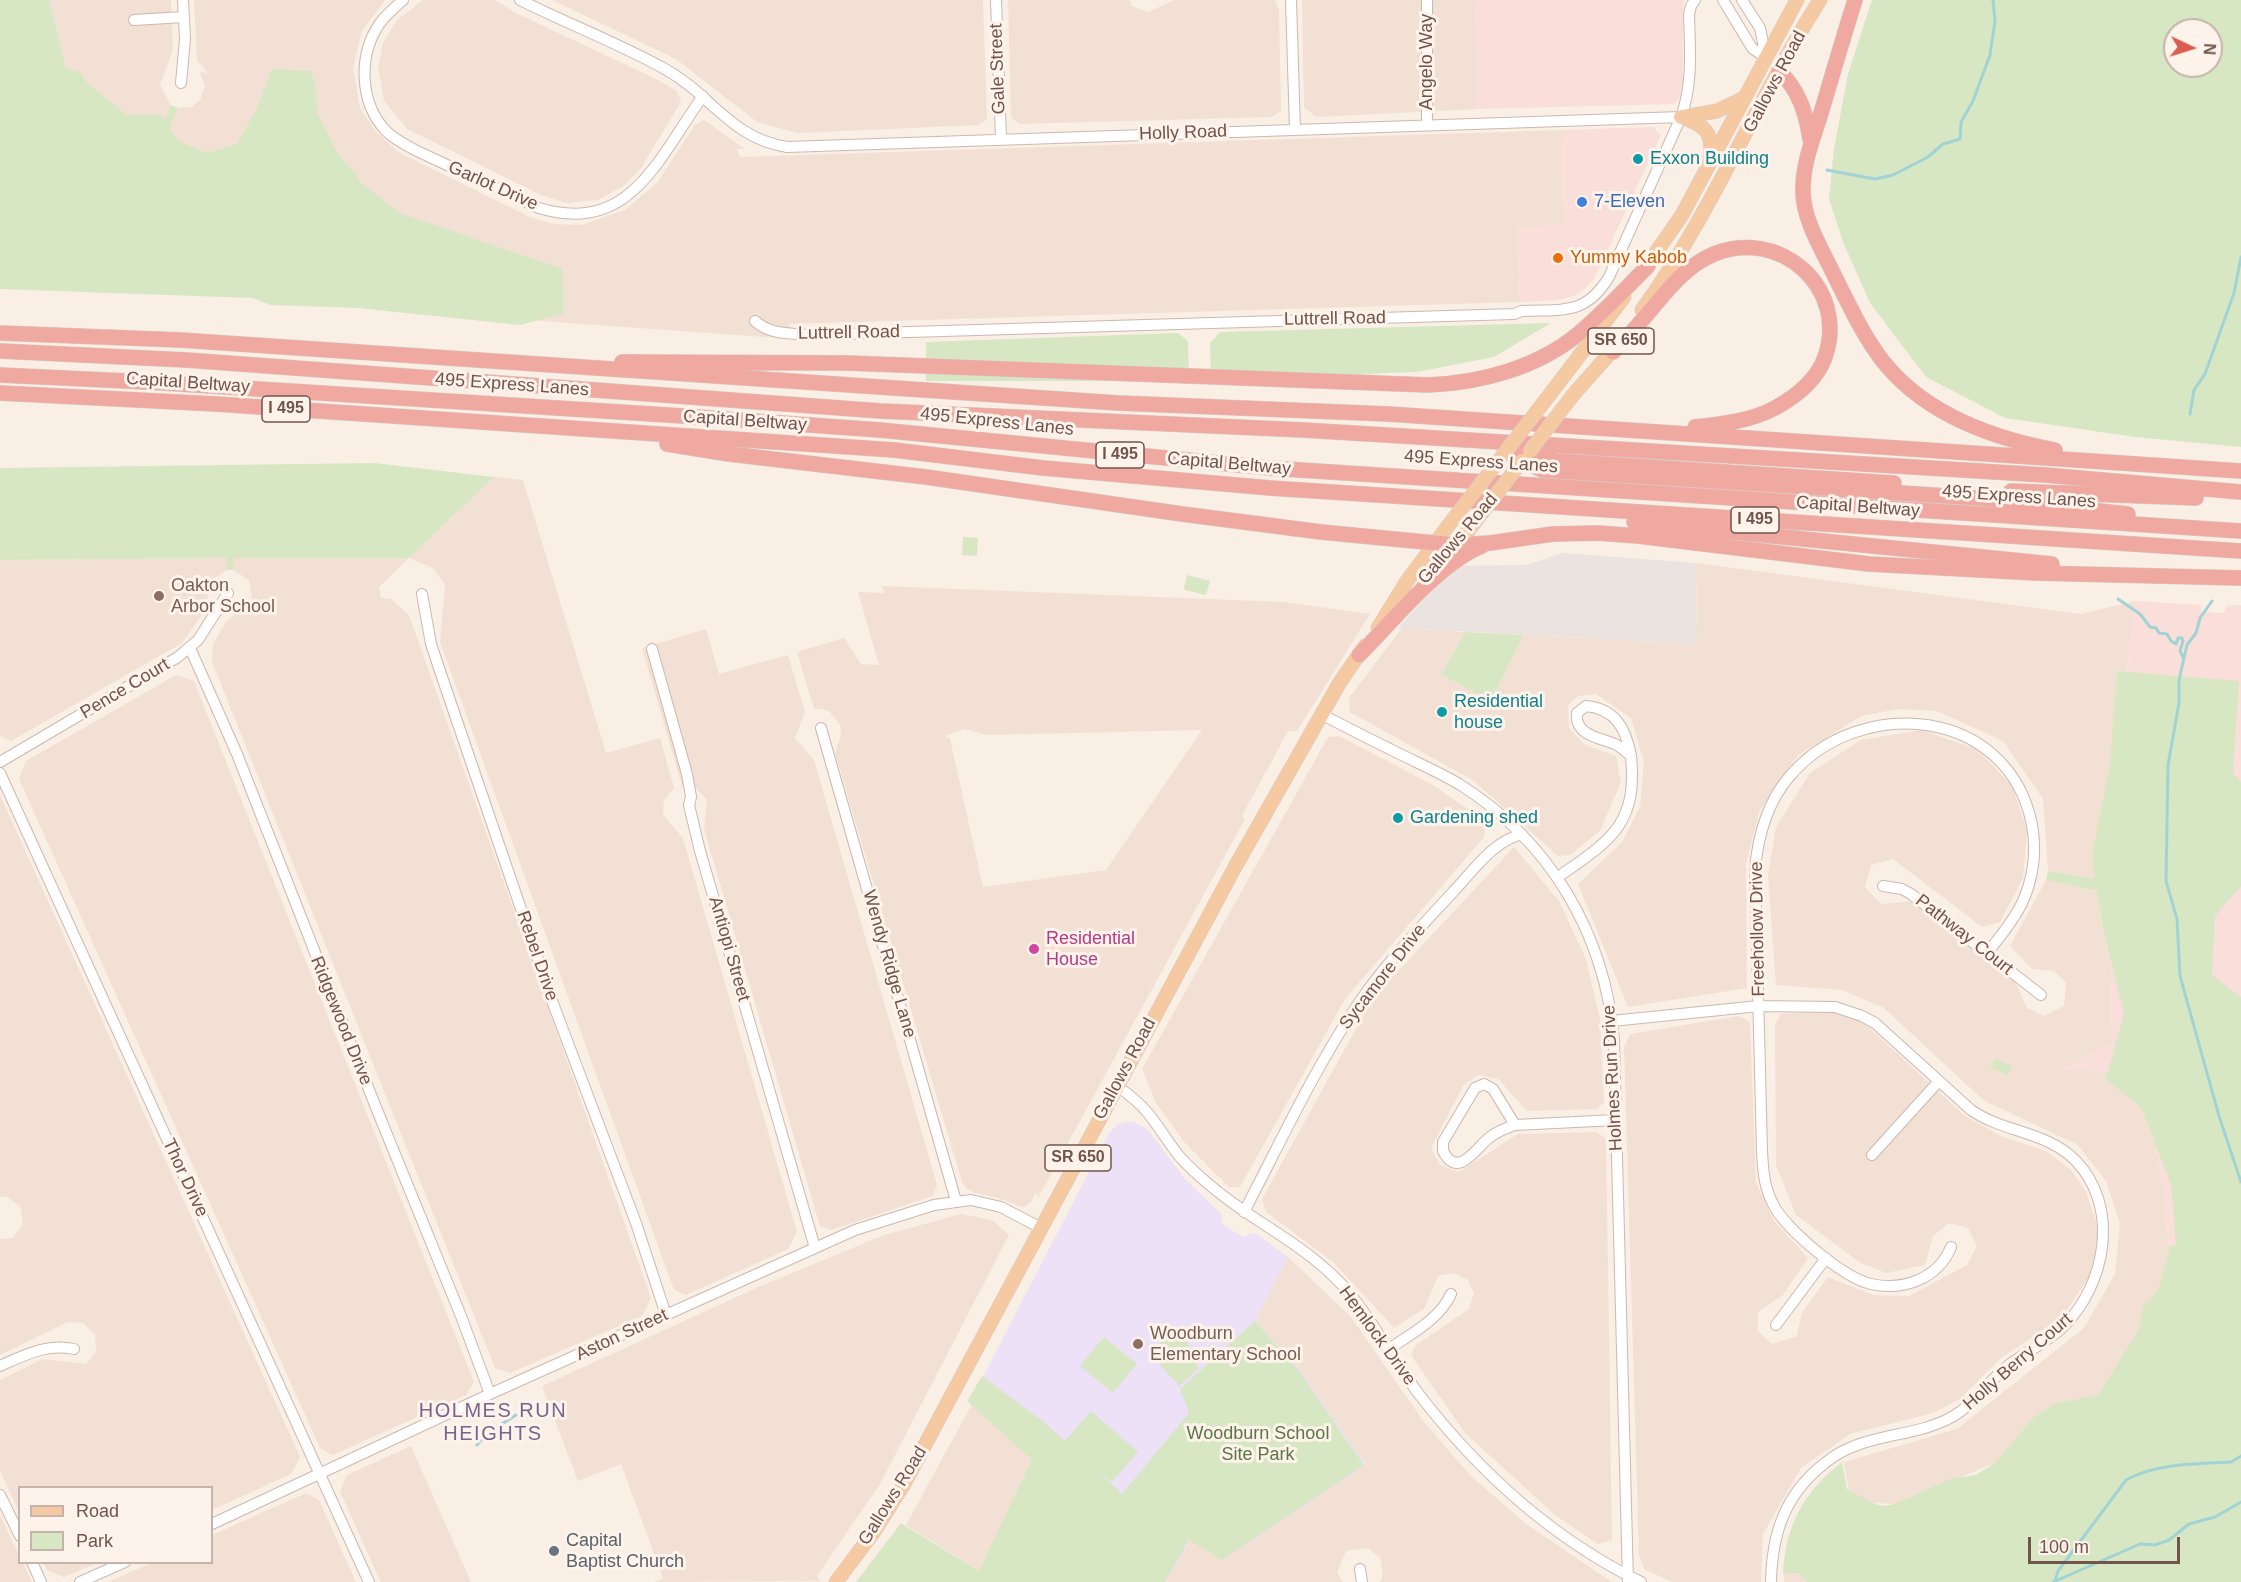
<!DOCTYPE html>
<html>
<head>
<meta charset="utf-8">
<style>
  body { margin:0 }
  #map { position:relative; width:2241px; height:1582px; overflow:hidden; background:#faefe5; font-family:Helvetica,sans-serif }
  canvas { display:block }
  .legend { position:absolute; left:18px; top:1486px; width:195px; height:78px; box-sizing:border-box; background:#fef3eb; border:2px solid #c6b3ab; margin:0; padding:8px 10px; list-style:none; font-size:18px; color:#71544c }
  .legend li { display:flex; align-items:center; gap:12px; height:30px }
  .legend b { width:30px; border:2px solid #c6b3ab }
  .north { position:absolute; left:2163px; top:18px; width:60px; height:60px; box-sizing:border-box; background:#fef3eb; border:2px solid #c6b3ab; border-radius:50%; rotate:94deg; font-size:16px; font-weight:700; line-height:24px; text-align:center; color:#71544c }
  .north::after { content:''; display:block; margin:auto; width:21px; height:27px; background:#dc5c52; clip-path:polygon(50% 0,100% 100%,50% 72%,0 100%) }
  .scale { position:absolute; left:2028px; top:1537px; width:152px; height:27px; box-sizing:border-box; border:3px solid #71544c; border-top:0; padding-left:8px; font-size:18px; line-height:21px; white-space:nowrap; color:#71544c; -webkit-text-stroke:4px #fef3eb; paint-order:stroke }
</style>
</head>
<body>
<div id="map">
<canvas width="2241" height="1582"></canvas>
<ul class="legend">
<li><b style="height:8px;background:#f5c9a2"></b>Road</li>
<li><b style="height:16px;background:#d7e7c4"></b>Park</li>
</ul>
<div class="north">N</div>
<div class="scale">100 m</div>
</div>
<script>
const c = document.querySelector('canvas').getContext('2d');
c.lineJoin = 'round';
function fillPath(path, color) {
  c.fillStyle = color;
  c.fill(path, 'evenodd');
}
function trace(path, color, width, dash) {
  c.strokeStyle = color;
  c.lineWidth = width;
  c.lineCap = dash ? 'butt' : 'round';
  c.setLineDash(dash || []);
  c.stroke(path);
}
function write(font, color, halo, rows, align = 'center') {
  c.font = font + ' Helvetica,sans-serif';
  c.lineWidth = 6;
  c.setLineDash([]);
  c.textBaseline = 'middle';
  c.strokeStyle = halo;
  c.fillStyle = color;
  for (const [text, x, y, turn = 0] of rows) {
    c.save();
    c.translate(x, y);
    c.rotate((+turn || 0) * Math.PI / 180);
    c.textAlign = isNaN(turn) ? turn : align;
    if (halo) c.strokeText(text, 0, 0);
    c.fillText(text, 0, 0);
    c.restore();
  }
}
const residential = new Path2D(`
  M10,0H171L173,49L160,85L171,105L159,140L85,102Z
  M194,0H385L362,31L353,68L360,108L375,131L398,152L532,218L555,224L581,225L625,210L657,183L695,125L704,120L745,149H737L740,157L1562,130L1563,225L1517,227L1520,302L789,324L793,339L457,315L188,167L164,144L178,108L191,107L200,100L205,86L200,72L208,73L197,60Z
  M423,0H495L514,12L656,79L677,91L681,102L641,168L625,185L598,200L566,203L541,195L407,129L384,101L378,68L383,43L397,20Z
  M552,0H983L987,119L979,125L798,133L757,122L676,59Z
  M1008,0H1130L1132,6L1148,12L1174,0H1275L1279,9L1281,111L1272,117L1020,124L1011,118Z
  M1302,0H1475L1478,109L1316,117L1304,107Z
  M494,477L523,480L606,753L660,738L674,788L664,800L663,815L683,838L797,1232L788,1249L686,1295L674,1290L440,642L445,585L433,568L409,558L379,587L381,598L391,599L409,615L651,1298L642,1316L510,1373L495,1368L212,662L213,645L226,622L252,599L249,580L233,570L232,558H409Z
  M227,558V570L211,580L205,611L182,643L11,741L0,736V560Z
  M1696,563L2081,614L2135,601L2104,881L2048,871L2043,799L2003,741L1937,711L1898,709L1862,716L1798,755L1759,812L1746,864L1747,988L1628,1007L1578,884L1622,842L1640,807L1644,762L1631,718L1596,694L1578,696L1568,705L1569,728L1585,745L1616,756L1621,782L1600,831L1570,855L1558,856L1474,781L1350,712L1349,698L1402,628L1465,632L1441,675L1491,701L1523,635L1697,644Z
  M882,586L1284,602L1370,614L1297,731H1288L1242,816L1245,819L1038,1198L1036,1192L1031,1202L1026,1206L1022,1207L998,1198L975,1193L966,1188L962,1182L835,753L841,735L840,725L830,712L822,709H814L797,652L844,638L861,664L879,665L858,592L885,593ZM964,729L987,735L1202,730L1106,870L983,887L950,739L945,736Z
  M706,629L719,674L788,655L805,712L795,738L814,760L937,1185L933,1196L831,1230L820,1226L704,829L707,800L696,788L682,786L642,648Z
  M176,675L194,681L474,1382L466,1395L333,1455L320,1448L19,779L26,761Z
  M1922,730L1978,750L2012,786L2027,830L2023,878L2000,922L1982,927L1893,859L1871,865L1865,887L1881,904L1914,901L2016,983L2027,1008L2044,1016L2064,1006L2066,983L2054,971L2032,969L2010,946L2046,880L2102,892L2100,918L2111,970L2112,1044L2061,1069L2119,1072L2145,1104L2166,1197L2164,1221L2170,1246L2158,1293L2136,1351L2099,1395L1997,1462L1897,1504L1851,1502L1844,1462L1957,1429L2084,1328L2115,1274L2120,1223L2106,1181L2078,1145L1983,1100L1884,1008L1842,990L1776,985L1768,875L1776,827L1810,773L1861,740Z
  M1339,736L1433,785L1485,821L1484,837L1345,999L1240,1187H1229L1185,1143L1156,1103L1142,1069L1328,737Z
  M0,795L300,1457L291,1474L212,1510V1488H20L19,1512L0,1471V1380L42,1359L86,1364L96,1352L95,1334L83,1323L68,1322L0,1355V1239L13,1238L23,1224L20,1206L7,1197H0Z
  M1514,847L1559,901L1586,959L1600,1019L1604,1102L1597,1109L1527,1111L1498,1079L1478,1075L1463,1086L1431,1148L1440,1165L1459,1172L1518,1134L1596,1132L1606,1139L1612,1540L1598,1544L1555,1515L1465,1433L1411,1355L1416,1345L1469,1309L1474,1293L1468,1280L1454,1273L1438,1276L1424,1309L1394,1328L1333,1262L1266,1212L1262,1199L1373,998Z
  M1828,1011L1861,1020L1965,1116L2003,1137L2046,1151L2071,1170L2086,1192L2097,1225L2098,1246L2088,1279L2060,1319L2001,1358L1960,1399L1933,1413L1850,1434L1801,1468L1763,1534L1761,1582H1672L1644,1569L1639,1555L1624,1047L1630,1034L1739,1016L1750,1022L1756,1183L1774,1221L1808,1258L1783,1295L1758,1312V1331L1772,1344L1797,1336L1802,1312L1828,1277L1873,1295L1909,1296L1967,1265L1977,1246L1968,1228L1949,1223L1933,1236L1925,1265L1886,1273L1859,1262L1796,1215L1776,1165L1775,1025L1781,1014Z
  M961,1214L992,1220L1009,1235L880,1484L817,1576L821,1581L655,1582L663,1578L621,1464L578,1481L542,1386L756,1288L884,1235Z
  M1288,1257L1351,1317L1424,1422L1470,1475L1526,1524L1612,1582H1380L1383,1575L1380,1557L1367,1548L1346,1551L1337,1572L1343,1582H1164L1298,1368L1255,1321Z
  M972,1404L1054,1455L981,1572L906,1525Z
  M411,1446L471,1582H381L340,1492L347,1475Z
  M306,1493L319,1500L356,1582H108L151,1563L212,1562V1535Z
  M0,1515L19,1555L20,1562L23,1563L32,1582H0Z
  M43,1563H97L64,1577L47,1570Z
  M1804,1573L1809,1582H1784V1574Z`);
const commercial = new Path2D(`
  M1475,0H1685L1683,4V92L1675,104L1478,109Z
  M1653,127L1661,135L1594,279L1579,294L1559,300L1520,302L1517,227L1563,225L1562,130Z
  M2135,601L2201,605V612L2224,613L2226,606L2241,605V1233L2170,1246L2164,1221L2166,1197L2145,1105L2119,1072L2060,1069L2112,1044L2111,970L2100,918Z`);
const industrial = new Path2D(`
  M1563,553L1696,563L1697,644L1398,628L1455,566L1526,565Z`);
const education = new Path2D(`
  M1128,1122H1134L1148,1130L1184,1178L1221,1214L1222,1224L1243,1237L1251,1233L1258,1235L1288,1257L1255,1321L1298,1368L1366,1465L1223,1560L1191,1539L1166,1582H997L1054,1455L970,1402L1109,1133L1118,1124Z`);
const green = new Path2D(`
  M0,0H49L66,68L80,72L86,82L127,115H161L165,121L171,105L178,108L170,128L178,141L207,153L237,144L258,106L272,69L311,71L316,89L317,113L339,156L356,174L360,182L400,213L562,269L564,313L520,325L358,308L271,305L252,298L0,289Z
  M1872,0H2241V447L2135,437L2005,418L1926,377L1870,303L1843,242L1829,199L1834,149L1848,74ZM2175,30H2211V66H2175Z
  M1551,323L1494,357L1417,372L1211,380L1210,343L1220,332Z
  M1178,333L1188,341L1189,381H926V342Z
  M374,463L494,477L409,558H233V570H227V558L0,560V468Z
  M963,537L978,538L977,556L962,555Z
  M1187,575L1210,581L1206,595L1185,590L1184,588Z
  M1465,632L1523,635L1491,701L1441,675Z
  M2117,671L2239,681L2233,773L2241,782V886L2215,916L2212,975L2241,997V1582H1808L1798,1573L1783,1574C1785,1526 1804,1491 1842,1462L1847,1489L1875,1504L1883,1506L1895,1504L1950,1479L1976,1475L1996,1462L2033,1418L2054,1404L2098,1395L2139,1330L2143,1306L2158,1291L2170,1246L2176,1245L2171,1185L2141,1107L2106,1079L2124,1013L2103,930L2097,891L2046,880L2048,871L2095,879L2092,855L2110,765Z
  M1996,1058L2012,1067L2008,1075L1990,1068Z
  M1255,1321L1296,1367L1364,1465L1222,1560L1189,1540L1165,1582H856L901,1523L979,1571L1032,1460L967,1401L982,1376L1045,1423L1065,1441L1091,1411L1138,1452L1112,1482L1096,1469L1122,1494L1189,1413L1180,1389Z
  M1181,1335L1192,1350L1188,1355L1199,1368L1179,1386L1149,1352L1167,1337Z
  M1104,1337L1137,1364L1113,1393L1080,1366Z`);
const stream = new Path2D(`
  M1827,170L1875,179L1893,175L1928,157L1943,144L1960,139L1961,122L1973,101L1990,55L1995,21L1993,0
  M2190,414L2194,390L2205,374L2234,293L2241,257
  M2118,599L2140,614L2150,627L2156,628L2159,633L2167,634L2171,641L2176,644L2178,638H2182L2183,641L2180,651L2183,657
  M2212,601L2200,618L2196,633L2187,645L2179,680V703L2168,765L2166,881L2177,919L2180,976L2219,1116L2241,1182
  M477,1445L486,1434L516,1415
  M2055,1581L2058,1571L2126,1480C2156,1463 2197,1464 2231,1462L2241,1456
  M2053,1582L2140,1544L2155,1545L2169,1540L2189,1524L2215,1517L2241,1502`);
const minor = new Path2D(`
  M403,0C395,7 387,14 380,23C358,55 359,102 386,131C395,140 406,145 417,151L539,208C630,236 659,157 703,96
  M520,0C568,24 618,43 665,69C712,95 730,138 787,147L1681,117
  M996,0L1001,138
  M1291,0L1295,130
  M1427,0V125
  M1723,0L1752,48L1766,58
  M1742,0L1760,28L1766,58
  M134,20L184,17
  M181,83L185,39L183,0
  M755,321C770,335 790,333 809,335L1514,314L1522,311C1563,309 1585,316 1609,277L1681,117C1693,84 1690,49 1689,14L1691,6L1695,0
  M422,594L431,644L442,677L554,1006L636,1223L666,1315
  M190,648L237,754L375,1105L461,1316L490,1394
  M652,649L687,774L691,797L689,805L700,851L815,1248
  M1586,706C1616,709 1626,729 1631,756C1626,752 1621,747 1615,744C1600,738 1574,735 1577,713Z
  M1321,714C1344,726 1367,738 1390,749C1413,761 1437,771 1459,784C1550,841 1605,934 1614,1040L1628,1582
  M821,728L956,1201
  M0,762L178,657L198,640L228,593
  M0,773L369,1582
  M1558,877C1609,841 1638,826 1631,756
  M1883,886L1902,889L1911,894L2041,995
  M1612,1021L1759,1006L1835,1007L1862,1016L1875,1023L1971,1110C2004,1133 2047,1131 2076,1161C2120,1207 2106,1284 2064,1326C2048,1342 2027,1351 2009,1365C1988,1381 1975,1404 1952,1417C1912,1439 1862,1432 1825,1463C1785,1494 1772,1533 1771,1582
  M1484,1084L1493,1089L1515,1125C1506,1128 1498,1131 1490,1137C1476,1148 1458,1180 1443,1151V1142L1475,1088Z
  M1116,1085C1127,1093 1138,1101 1147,1112C1158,1125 1166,1139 1176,1152C1184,1163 1195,1172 1205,1181C1253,1224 1309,1244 1351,1295C1376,1326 1394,1361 1418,1393C1478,1471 1551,1538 1641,1582
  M1515,1125L1616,1120
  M1872,1155L1939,1081
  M1244,1212C1280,1143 1313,1072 1356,1007C1384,965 1419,929 1453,892C1474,870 1492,842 1522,834
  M1951,1247C1938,1279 1903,1291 1871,1284C1844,1278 1785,1229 1773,1204C1764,1187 1763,1170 1762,1151L1755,869C1758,836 1767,803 1789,777C1860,693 2009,707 2032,825C2037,852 2033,881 2021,905C2012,923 1999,938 1987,953
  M1776,1325L1826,1258
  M1389,1349C1412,1333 1439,1320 1451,1294
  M0,1366C25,1355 47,1343 74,1349
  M0,1495L20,1536
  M212,1524L490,1394L855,1230L934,1205L971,1200L1001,1207L1041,1228
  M32,1562L41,1582
  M1360,1569L1362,1582
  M80,1582L125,1562`);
const major = new Path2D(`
  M1681,117C1704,125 1714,132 1710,158
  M1684,117L1717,111L1742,99
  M1641,274L1682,215L1797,0
  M1642,310C1712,213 1756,101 1820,0
  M1551,393L1624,297
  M1573,395L1619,343
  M1429,575L1468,531
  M1378,628L1407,581L1448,526
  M836,1582L873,1533L904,1484L1235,867L1340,682L1365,646`);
const highway = new Path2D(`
  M1855,0C1843,38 1832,76 1821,113C1813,139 1802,165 1803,193C1804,222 1823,251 1835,277C1849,305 1863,335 1882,360C1924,414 1991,438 2055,450
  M1779,71C1799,90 1806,113 1810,139
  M0,333L180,340L1118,403L1388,414L2241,471
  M0,351L186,360L881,411L1303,430L2045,475L2241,492
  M1613,352C1624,341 1634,330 1644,318C1665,294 1683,267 1714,254C1780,227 1849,288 1825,357C1817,380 1795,397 1775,408C1751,421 1722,424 1695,427
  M622,362L847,363L1428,385C1480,383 1537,368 1578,334C1603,313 1625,289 1648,266
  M0,375L148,382L683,416L880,430L1269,468L2241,531
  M0,393L216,404L894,450L1043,468L1270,488L2241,551
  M667,444L729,454L926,477L1182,514L1321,532L1456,545L1490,543L1553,534L1598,533L1638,536L1869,564L2036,573L2241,578
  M1510,445L1522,461L1542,470L1979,498L2128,514
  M1519,448L1540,457L1557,461L1894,483
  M2011,491L2196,498
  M1634,522L2052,564
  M1359,655C1392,622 1439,563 1482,546`);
const majorBridge = new Path2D(`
  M1530,451L1573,395
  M1448,526L1551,393
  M1468,531L1522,461`);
const markers = [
  [1638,159,6,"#0f9aa8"],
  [1582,202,6,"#3f7fe0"],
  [1558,258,6,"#e8710a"],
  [159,596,6,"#8d6e63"],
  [1442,712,6,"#0f9aa8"],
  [1398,818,6,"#0f9aa8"],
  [1034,949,6,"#d1479c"],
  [1138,1344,6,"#8d6e63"],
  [554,1551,6,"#6b7280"]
];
const shields = [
  [1621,341,66],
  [286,409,48],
  [1120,455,48],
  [1755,520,48],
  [1078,1158,66]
];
const shieldNames = [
  ["SR 650",1621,341],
  ["I 495",286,409],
  ["I 495",1120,455],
  ["I 495",1755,520],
  ["SR 650",1078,1158]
];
const streetNames = [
  ["Angelo Way",1427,62,-90],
  ["Gale Street",998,69,-92],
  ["Gallows Road",1775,82,-62],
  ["Holly Road",1183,133,-2],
  ["Garlot Drive",493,186,24],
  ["Luttrell Road",1335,319,-1],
  ["Luttrell Road",849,333,-1],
  ["Capital Beltway",188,383,4],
  ["495 Express Lanes",512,385,4],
  ["Capital Beltway",745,421,4],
  ["495 Express Lanes",997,422,6],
  ["495 Express Lanes",1481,462,4],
  ["Capital Beltway",1229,464,5],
  ["495 Express Lanes",2019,497,4],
  ["Capital Beltway",1858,507,4],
  ["Gallows Road",1458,539,-50],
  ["Pence Court",125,689,-31],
  ["Freehollow Drive",1758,929,-91],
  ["Pathway Court",1964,935,38],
  ["Antiopi Street",729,949,74],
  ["Rebel Drive",537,956,71],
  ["Wendy Ridge Lane",889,964,74],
  ["Sycamore Drive",1383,977,-52],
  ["Ridgewood Drive",341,1021,68],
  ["Gallows Road",1125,1069,-62],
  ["Holmes Run Drive",1613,1078,-93],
  ["Thor Drive",185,1178,65],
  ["Aston Street",622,1335,-25],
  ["Hemlock Drive",1377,1336,54],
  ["Holly Berry Court",2018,1362,-41],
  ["Gallows Road",893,1496,-58]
];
const cultureNames = [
  ["Exxon Building",1650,159],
  ["Residential",1454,702],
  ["house",1454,723],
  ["Gardening shed",1410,818]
];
const shopNames = [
  ["7-Eleven",1594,202]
];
const foodNames = [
  ["Yummy Kabob",1570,258]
];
const educationNames = [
  ["Oakton",171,586],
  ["Arbor School",171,607],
  ["Woodburn",1150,1334],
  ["Elementary School",1150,1355]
];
const hotelNames = [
  ["Residential",1046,939],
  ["House",1046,960]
];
const parkNames = [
  ["Woodburn School",1258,1434],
  ["Site Park",1258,1455]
];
const worshipNames = [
  ["Capital",566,1541],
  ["Baptist Church",566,1562]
];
const neighbourhoodNames = [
  ["HOLMES RUN",493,1411],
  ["HEIGHTS",493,1434]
];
fillPath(residential, '#f2e0d4');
fillPath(commercial, '#faded9');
fillPath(industrial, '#eae3df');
fillPath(education, '#ece1f7');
fillPath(green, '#d7e7c4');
trace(stream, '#a2d3d4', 3);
trace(minor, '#cdb8af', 12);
trace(major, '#d7cfcd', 15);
trace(highway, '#d7cfcd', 16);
trace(minor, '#fff', 10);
trace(major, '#f5c9a2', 14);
trace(highway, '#f0a9a0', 15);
trace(majorBridge, '#d7cfcd', 15, []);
trace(majorBridge, '#f5c9a2', 14);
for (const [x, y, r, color] of markers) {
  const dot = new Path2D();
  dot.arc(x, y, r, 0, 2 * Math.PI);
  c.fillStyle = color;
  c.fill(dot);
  trace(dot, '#fef3eb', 2);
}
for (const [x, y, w] of shields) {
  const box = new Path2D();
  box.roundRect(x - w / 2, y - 13, w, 26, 4.5);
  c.fillStyle = '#fef3eb';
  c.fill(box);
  trace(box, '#71544c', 1.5);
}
write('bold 16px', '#71544c', null, shieldNames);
write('18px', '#71544c', '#fef3eb', streetNames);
write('18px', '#0d838f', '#fef3eb', cultureNames, 'left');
write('18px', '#366cbe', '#fef3eb', shopNames, 'left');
write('18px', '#c56008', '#fef3eb', foodNames, 'left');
write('18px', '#785e54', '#fef3eb', educationNames, 'left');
write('18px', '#b23c85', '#fef3eb', hotelNames, 'left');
write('18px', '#5b7745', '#fef3eb', parkNames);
write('18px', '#5b616d', '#fef3eb', worshipNames, 'left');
c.letterSpacing = '1.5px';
write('20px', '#7a648d', '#fef3eb', neighbourhoodNames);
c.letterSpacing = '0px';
</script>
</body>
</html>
